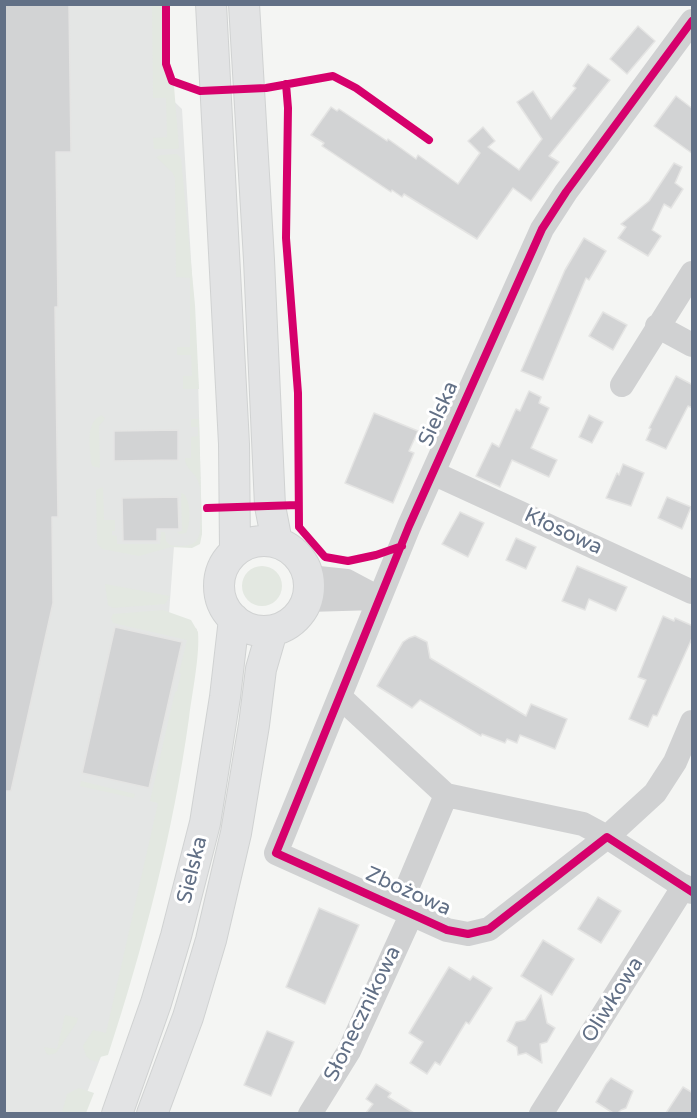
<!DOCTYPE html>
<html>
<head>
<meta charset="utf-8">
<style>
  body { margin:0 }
  #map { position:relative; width:697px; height:1118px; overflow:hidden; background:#f4f5f3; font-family:"Varela Round",sans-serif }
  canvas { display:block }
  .frame { position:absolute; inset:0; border:6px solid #627086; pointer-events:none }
</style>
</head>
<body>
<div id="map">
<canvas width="697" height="1118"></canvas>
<div class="frame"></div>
</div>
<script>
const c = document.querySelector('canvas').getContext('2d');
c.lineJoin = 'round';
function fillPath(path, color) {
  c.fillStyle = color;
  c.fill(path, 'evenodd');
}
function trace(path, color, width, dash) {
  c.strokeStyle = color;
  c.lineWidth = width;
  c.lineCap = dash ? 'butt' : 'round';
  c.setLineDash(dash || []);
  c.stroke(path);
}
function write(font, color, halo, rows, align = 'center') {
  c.font = font + ' "Varela Round",sans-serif';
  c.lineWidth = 6;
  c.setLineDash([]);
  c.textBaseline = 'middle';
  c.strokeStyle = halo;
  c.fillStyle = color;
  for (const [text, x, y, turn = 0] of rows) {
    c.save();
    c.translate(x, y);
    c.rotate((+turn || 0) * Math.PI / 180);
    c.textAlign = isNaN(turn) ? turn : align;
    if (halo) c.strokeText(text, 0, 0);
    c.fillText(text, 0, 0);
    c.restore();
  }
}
const built = new Path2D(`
  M5,5H153L154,82L182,109L198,376L202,533L199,542L190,546H174L169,614L197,629L111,1031L79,1113L5,1114Z`);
const green = new Path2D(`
  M152,5H164V65L166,74L174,86L179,148L177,149H154L153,138L167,137L166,98H153Z
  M177,154L181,158L195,305L199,389H183V376H192L191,355H177V347H190V278L176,277L175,178L172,172L156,157L161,155Z
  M102,415L105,419L99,426L100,468L92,466L91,462C90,446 85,422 102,415Z
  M191,419H199L202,534L200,544L192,548L171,547L139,556L102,549L97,543L96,490L103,487L104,520H115V531H112V535L117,536V544H160L161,532H165L166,541L170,545C203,550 201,535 200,509C200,501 202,489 198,481C194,471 185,469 185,458H191V437L198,436V427H191Z
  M181,493L184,494C191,502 191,524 186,533L179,534L177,532L182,531Z
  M242 586a20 20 0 1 1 40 0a20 20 0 1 1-40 0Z
  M105,584L170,596L165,604L113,608L108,605Z
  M163,610L191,620L198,632C200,656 192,693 189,718C173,833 144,945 108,1055L100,1057L98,1062L91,1060L86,1056L83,1046L93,1030L106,1033L158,803L150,801L175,692L177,691L181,674L179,673L187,640L113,623L111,618L113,614Z
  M81,781L135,794L134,798L80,786Z
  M65,1015L78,1018L77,1022L56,1053L49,1055L46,1053L44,1047L57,1049Z
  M79,1088L94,1093L86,1113H62L67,1094Z`);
const building = new Path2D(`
  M4,4H69L71,152H56L58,307H55L58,517H52L53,603L11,791H4Z
  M638,26L655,41L627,74L610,59Z
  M588,64L610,80L549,156L559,162L531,201L513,188L477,239L404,194L402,197L392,190L391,192L322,146L324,143L311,135L331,107L337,111L339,109L387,141L388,139L416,159L418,155L458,184L480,153L468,141L483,127L495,141L488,147L519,170L542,139L517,102L533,91L551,119L576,88L573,86Z
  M676,96L693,109V154L654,126Z
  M674,163L682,167L675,183L683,189L671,208L664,204L652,230L661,236L648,256L618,238L626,227L621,224L649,201Z
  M584,238L606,251L589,280L586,278L543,380L521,371L565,270Z
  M603,312L627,325L613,350L589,336Z
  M676,376L693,385V408L688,406L666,449L646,440L651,429L649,428Z
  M529,391L541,397L539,403L549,408L531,448L557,460L549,477L512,460L500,487L476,476L492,443L499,447L516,409L520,411Z
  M374,413L418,431L409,451L414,453L393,503L345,483Z
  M589,415L603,422L592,443L579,437Z
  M178,430V460L114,461V431Z
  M623,464L644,473L631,506L606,498L617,473L619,475Z
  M178,497L179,529H157V541H123L122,498Z
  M667,497L691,507L682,529L658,518Z
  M460,512L484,523L468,557L442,544Z
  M516,538L536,547L526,569L506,560Z
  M577,566L627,587L616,611L589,599L585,610L562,601Z
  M663,616L674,621L675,618L693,626V636L657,716L653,715L648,727L629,719L646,680L638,677Z
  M115,627L182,642L149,788L82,773Z
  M415,636L427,642L430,658L526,716L531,704L567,719L555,749L520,735L517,743L507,739L505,743L482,734L481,736L420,700L412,708L377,686L403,642L409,638Z
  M598,897L621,911L601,943L578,929Z
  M319,908L359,925L325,1004L286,987Z
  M543,940L574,959L552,995L521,976Z
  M449,967L470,980L473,976L492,988L469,1024L466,1022L440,1065L435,1062L427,1074L410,1063L423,1042L409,1033Z
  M541,995L547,1023L555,1028L547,1042L540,1044L542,1063L526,1053L518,1055L517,1047L507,1041L516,1022L525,1020Z
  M267,1031L294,1042L271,1096L244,1085Z
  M611,1078L633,1091L626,1108L621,1110L618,1113H613L596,1102L606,1084Z
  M376,1084L391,1093L388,1097L414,1113H366L373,1104L366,1099Z
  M683,1087L693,1093V1113H666Z`);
const minor = new Path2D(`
  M692,21L566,192L542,229L409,526L276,853L447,930L468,934L489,929L607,837L692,892
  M657,326L692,345
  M622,385L692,273
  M433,473L692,592
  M309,577L347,581L379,598
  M308,600L376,598
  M340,697L446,795L583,824L607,837L655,793L675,762L692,722
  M399,907L446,795
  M310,1114L349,1051L412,913
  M541,1114L684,886`);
const major = new Path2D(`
  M211,4L234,444L235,550
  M244,4L259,260L270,506L277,542
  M219 586a45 45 0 1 1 90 0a45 45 0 1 1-90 0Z
  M117,1114L156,1003L176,936L205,823L225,697L234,619
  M152,1114L188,1017L211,940L236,833L254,725L261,669L272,631`);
const cycleway = new Path2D(`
  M166,4V64L172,81L200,91L266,88L333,76L356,88L429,140
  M692,21L566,192L542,229L409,526L276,853L447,930L468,934L489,929L607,837L692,892
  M286,84L288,108L286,238L298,393L299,527L325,557L348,561L376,555L402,546
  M207,508L298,505`);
const streetNames = [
  ["Sielska",439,414,-66],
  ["Kłosowa",563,532,25],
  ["Sielska",193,870,-76],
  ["Zbożowa",408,892,24],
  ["Oliwkowa",613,1000,-58],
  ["Słonecznikowa",363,1014,-64]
];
fillPath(built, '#e4e6e5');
fillPath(green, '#e3e8e1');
fillPath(building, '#d2d3d4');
trace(building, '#e4e4e3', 1.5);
trace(major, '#d0d2d2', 32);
trace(minor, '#d0d1d2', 24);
trace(major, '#e2e3e4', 30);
trace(cycleway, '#d6006c', 8);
write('21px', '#627086', '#fff', streetNames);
</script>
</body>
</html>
